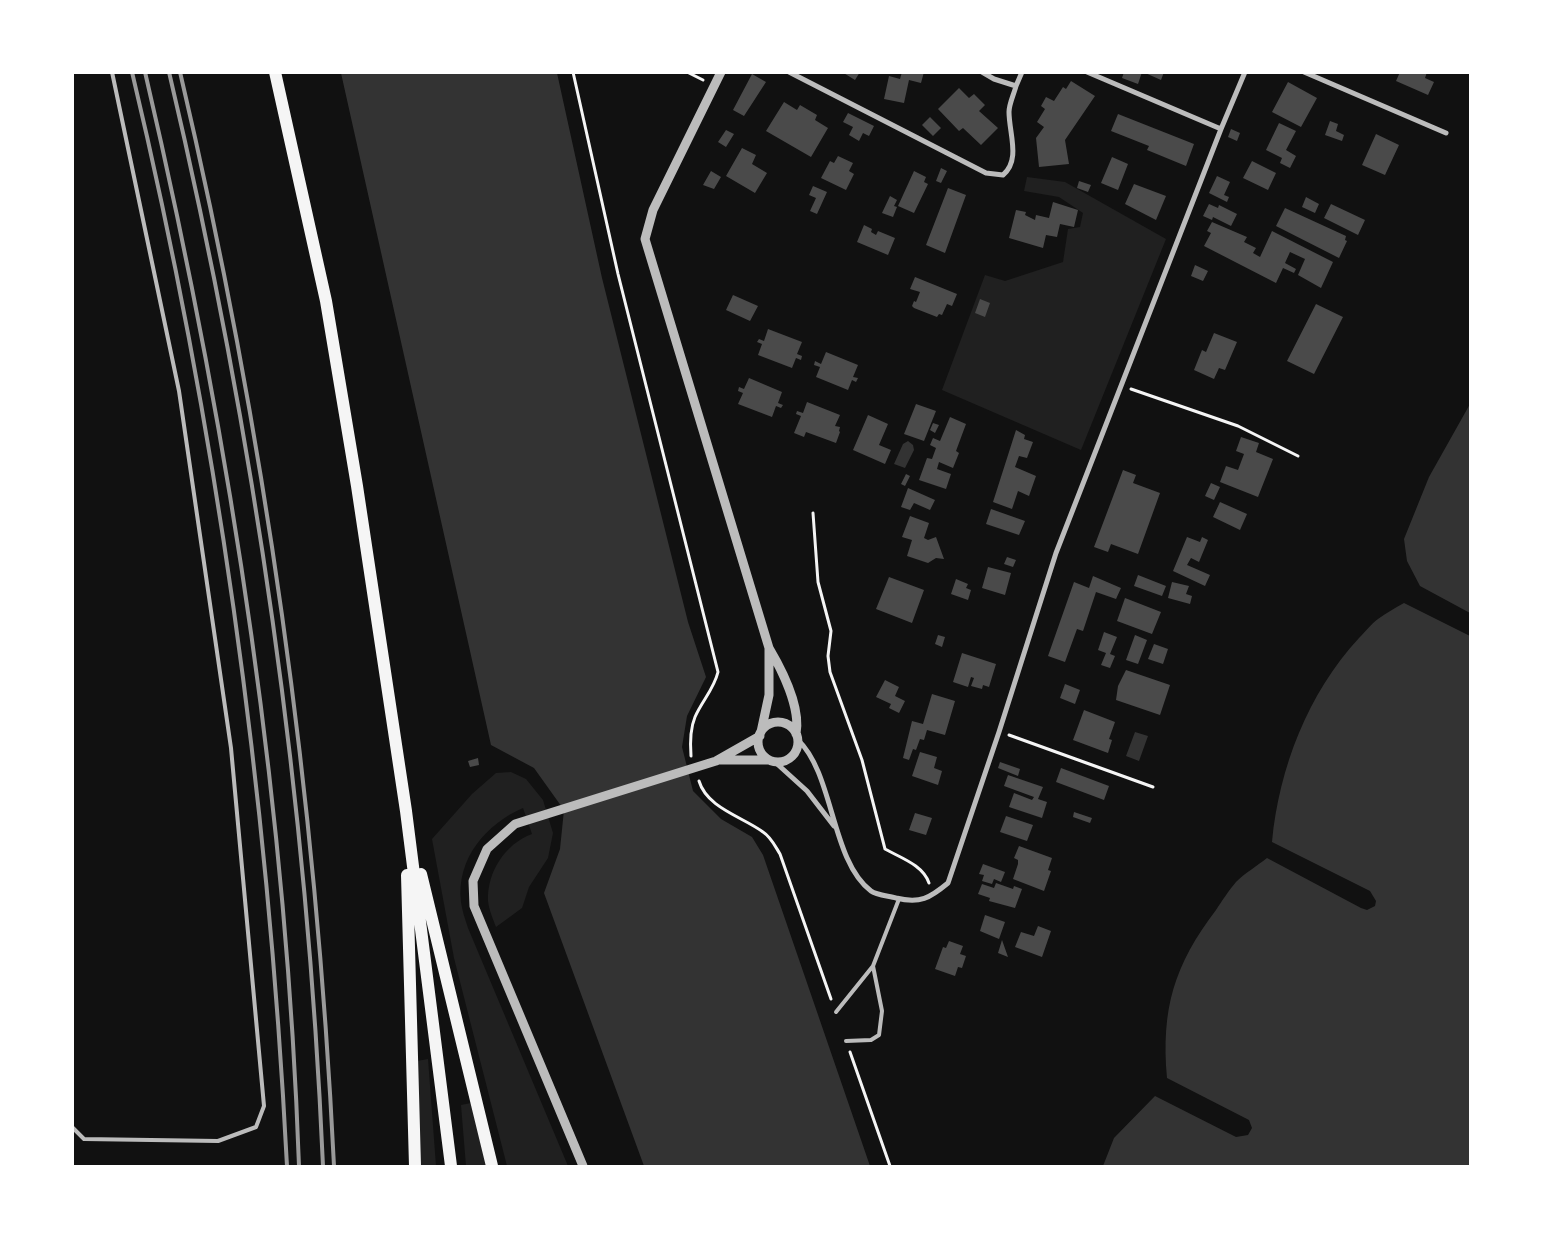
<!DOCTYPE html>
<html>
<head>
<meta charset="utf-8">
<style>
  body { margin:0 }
  #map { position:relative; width:1543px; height:1239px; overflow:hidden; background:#111; font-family:"Public Sans",sans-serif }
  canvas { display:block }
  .frame { position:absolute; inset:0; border:74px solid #fff; pointer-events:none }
</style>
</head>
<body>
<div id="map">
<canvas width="1543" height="1239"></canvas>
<div class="frame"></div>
</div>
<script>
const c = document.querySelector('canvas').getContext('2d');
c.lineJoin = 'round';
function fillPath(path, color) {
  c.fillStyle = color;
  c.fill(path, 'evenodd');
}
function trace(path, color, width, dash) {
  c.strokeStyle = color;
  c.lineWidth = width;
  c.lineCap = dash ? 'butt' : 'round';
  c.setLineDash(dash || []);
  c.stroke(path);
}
const green = new Path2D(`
  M1027,177L1065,182L1166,239L1081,450L942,390L985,275L1005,281L1063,262L1068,229L1080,227L1083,213L1059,197L1024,191Z
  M511,772L526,779L543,800L553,833L548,858L529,887L522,908L496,927C493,919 489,910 488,901C487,872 505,844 532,834L523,808C486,824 456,859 461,902C462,910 465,919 468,928L568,1166H507L454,958L432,839L472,794L496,773Z
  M428,1059L436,1166H420L417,1061Z
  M471,1103L486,1166H466L461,1105Z`);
const water = new Path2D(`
  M341,73H557L602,278L688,622L706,677L687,716L682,747L693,791L721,819L752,837L763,855L870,1166H644L544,893L560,849L564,810L534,768L491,745Z
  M1470,404V613L1420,586L1407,561L1404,539L1429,477Z
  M908,441L913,445L914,450L905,468L894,464L903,444Z
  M1404,603L1470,636V1166H1103L1114,1138L1155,1096L1236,1137L1248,1135L1252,1128L1249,1120L1167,1078C1161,1009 1174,965 1216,910C1222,901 1229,890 1236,882C1245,873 1257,866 1267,858L1361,908L1367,910L1375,906L1376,901L1370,891L1272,842C1279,768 1308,693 1359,638C1365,632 1371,624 1378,619C1386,613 1395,608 1404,603Z
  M1135,732L1148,736L1139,761L1126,756Z`);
const building = new Path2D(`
  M842,72H860L855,80Z
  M902,72H924L921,83L909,80L904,103L884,99L889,76L900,79Z
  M1124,72H1142L1138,84L1122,78Z
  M1143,72H1164L1161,80Z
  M1400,72H1427L1425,78L1434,82L1428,95L1396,81Z
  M752,74L766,82L744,116L733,110Z
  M1071,81L1095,96L1065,140L1069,164L1039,167L1036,138L1044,127L1037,122L1045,109L1041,106L1046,97L1054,101L1063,87L1066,89Z
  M1288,82L1317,98L1301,127L1272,112Z
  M959,88L969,98L974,94L985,105L979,111L998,128L981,145L963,128L959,131L938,109Z
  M784,102L797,110L800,105L817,115L815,120L828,128L811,157L766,131Z
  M848,113L874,126L869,136L863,133L859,141L849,135L853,127L843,122Z
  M1118,114L1194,144L1186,166L1147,150L1149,146L1111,131Z
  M930,117L941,128L933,136L922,125Z
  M1330,121L1338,124L1336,131L1344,135L1342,141L1325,135Z
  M1279,123L1296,131L1286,150L1296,156L1290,168L1280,163L1282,158L1266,150Z
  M1231,129L1240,133L1237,141L1228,137Z
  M726,130L734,134L726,147L718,142Z
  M1376,134L1399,145L1385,175L1362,165Z
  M742,148L756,155L752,164L767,173L755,193L726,176Z
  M838,156L853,163L849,171L854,174L846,190L821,178L830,161L834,163Z
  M1112,157L1128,164L1118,190L1101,183Z
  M1252,161L1276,173L1268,190L1243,178Z
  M941,168L947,171L941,183L936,181Z
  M711,171L721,177L714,189L703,185Z
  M914,171L926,177L924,182L928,184L914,213L898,206Z
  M1217,176L1230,182L1224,195L1229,197L1227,202L1209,193Z
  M1079,181L1091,185L1088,192L1077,188Z
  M1134,184L1166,196L1156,220L1125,204Z
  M813,186L827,192L817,214L810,211L816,198L809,195Z
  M948,188L966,195L945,253L926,245Z
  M890,196L897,200L894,206L897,207L893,217L882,213Z
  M1306,197L1319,204L1315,213L1302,207Z
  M1053,202L1078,210L1074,227L1060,224L1057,237L1046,235L1043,248L1009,238L1016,210L1026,212L1025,215L1035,220L1036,215L1049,218Z
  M1209,204L1218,208L1219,205L1237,214L1231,226L1213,217L1212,220L1203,216Z
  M1331,204L1365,220L1358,235L1324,218Z
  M1285,208L1346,236L1345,240L1347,241L1339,258L1276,226Z
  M1212,222L1247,237L1244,242L1256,248L1253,253L1260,257L1272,231L1333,262L1321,288L1298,275L1305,259L1290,252L1285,263L1296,269L1294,273L1283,268L1276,283L1204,246L1211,233L1207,231Z
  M864,225L872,229L871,232L876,235L878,231L895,238L888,255L857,242Z
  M1195,265L1208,271L1203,281L1191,276Z
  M915,277L957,294L952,306L947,304L942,315L939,314L937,317L914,308L912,306L914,301L916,302L920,292L910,289Z
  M733,295L758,306L750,321L726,310Z
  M980,299L990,303L985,317L975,313Z
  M1316,304L1343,317L1314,374L1287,361Z
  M768,329L802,342L797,354L802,356L801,360L796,358L792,368L758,355L762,344L757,342L759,339L764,341Z
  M1214,333L1237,342L1225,370L1219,368L1214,379L1194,370L1202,350L1206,352Z
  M826,352L858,365L853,377L858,378L856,382L852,380L848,390L816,377L820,367L814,365L815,361L821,364Z
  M749,378L782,392L778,403L783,405L781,408L776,406L772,417L738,404L743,393L738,391L739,387L744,389Z
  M807,402L840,415L835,426L840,427L839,431L840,432L836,443L806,432L804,437L794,433L801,416L796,414L797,411L803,413Z
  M916,404L936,411L924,441L904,434Z
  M868,415L888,424L879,445L891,450L885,464L853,450Z
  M950,417L966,424L956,451L959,453L953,468L939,462L937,469L951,474L946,489L919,480L927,458L932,459L936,448L930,445L933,438L940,441Z
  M933,423L939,425L935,433L930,430Z
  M1016,430L1025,435L1024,439L1033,442L1027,458L1019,456L1015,467L1036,476L1029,496L1018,491L1012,509L993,502Z
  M1241,437L1259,443L1256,452L1273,459L1258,497L1220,482L1226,466L1238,470L1244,454L1236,451Z
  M1123,470L1136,475L1133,483L1160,493L1138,554L1111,544L1108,552L1094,547Z
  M906,474L910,476L905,486L901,484Z
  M1211,483L1220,487L1214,500L1205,496Z
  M908,488L935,500L930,510L914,503L910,510L901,507Z
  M1220,502L1247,514L1240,530L1213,517Z
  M991,509L1025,521L1019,535L986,524Z
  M910,516L929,523L924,538L928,540L936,537L944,559L936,558L928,563L907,556L912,540L902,537Z
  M1187,537L1200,542L1202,537L1208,540L1199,562L1191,558L1187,565L1210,575L1205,586L1173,571Z
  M1007,557L1016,560L1013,567L1004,564Z
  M988,567L1011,573L1005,595L982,588Z
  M1138,575L1166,586L1162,596L1134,586Z
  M1093,576L1121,588L1116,599L1096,592L1083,631L1077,629L1065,662L1048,656L1074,582L1089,588Z
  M889,577L924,590L912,623L876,609Z
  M956,579L968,584L966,588L971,590L968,600L951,594Z
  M1172,582L1189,586L1186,594L1192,596L1190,604L1168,598Z
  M1125,598L1161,612L1152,634L1117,621Z
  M1104,632L1117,637L1110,654L1115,656L1110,668L1101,665L1106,653L1098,650Z
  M938,635L945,637L942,647L935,644Z
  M1135,635L1147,640L1138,664L1126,660Z
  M1154,644L1168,649L1163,664L1148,659Z
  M962,653L996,664L989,687L983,685L982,689L971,686L974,678L971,677L968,687L953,682Z
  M1126,670L1170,685L1160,715L1116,700L1118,686Z
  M885,680L899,687L895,696L905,701L899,713L889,708L891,704L876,697Z
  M1065,684L1080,690L1075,704L1060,698Z
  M932,694L955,701L945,735L927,730L924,740L920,739L916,750L913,749L909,760L903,758L912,721L923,724Z
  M1084,710L1115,722L1109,739L1112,740L1108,753L1073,740Z
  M920,752L937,757L934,768L942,771L938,785L912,776Z
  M478,758L479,765L470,767L468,761Z
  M1000,762L1020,769L1018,776L998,768Z
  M1061,768L1109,786L1104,800L1056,782Z
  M1008,775L1043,787L1038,799L1047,802L1042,818L1009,807L1014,793L1032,800L1034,797L1004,786Z
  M1074,812L1092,818L1090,823L1073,817Z
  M915,813L932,818L926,835L909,830Z
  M1006,816L1033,825L1027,841L1000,832Z
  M1019,846L1052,858L1048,870L1051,871L1044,891L1013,879L1018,864V860L1014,858Z
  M983,864L1005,872L1001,882L994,879L992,884L982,881L984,875L979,874Z
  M996,883L1013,889L1014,886L1022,889L1015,908L989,901L990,898L978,894L982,884L994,888Z
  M985,915L1005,922L999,939L980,931Z
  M1038,926L1051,931L1042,957L1015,947L1021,932L1034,936Z
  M1002,940L1008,957L998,953Z
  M949,941L963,946L960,954L966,956L962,968L958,967L955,976L935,969L943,947L946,948Z`);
const path = new Path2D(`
  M573,72L618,274L718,672C714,689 702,701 695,717C690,729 690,743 691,756
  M687,72L703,80
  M1131,389L1238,426L1298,456
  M813,513L818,582L831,631L828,656L830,672L862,760L885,849C901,858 923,865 929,883
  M1009,735L1153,787
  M699,781C707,808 743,817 763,832C771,837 775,846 780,854L831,999
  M850,1052L890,1166`);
const service = new Path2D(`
  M836,1012L873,966L899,899
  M846,1041L871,1040L879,1035L882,1011L873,966
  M72,1127L84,1139L218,1141L256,1127L264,1106L231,748L179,391L112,72`);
const minor = new Path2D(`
  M789,72L986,173L1003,175C1021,160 1009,133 1009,112C1009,104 1014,94 1016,86
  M982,72L994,79L1016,86L1022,72
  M1087,72L1221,129
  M1304,72L1446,133
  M798,740C834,774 831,861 871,891C876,895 889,896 896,898C920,904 930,898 948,883L999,732L1056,553L1221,129L1245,72
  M775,762L807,791L834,826`);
const tertiary = new Path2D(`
  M721,72L653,210L645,239L769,648C782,670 801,708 796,734
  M758 742a20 20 0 1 1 40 0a20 20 0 1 1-40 0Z
  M761,732L769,695V648
  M719,760H769
  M583,1166L474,906L473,881L487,849L515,824L716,761L760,736`);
const primary = new Path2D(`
  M275,72L326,301L357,486L406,811L451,1166
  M421,874L492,1166
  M407,875L415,1166`);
const rail = new Path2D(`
  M132,72C218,432 268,797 287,1166
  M145,72C229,431 286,798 299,1166
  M169,72C254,432 307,798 323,1166
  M180,72C265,433 316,796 334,1166`);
fillPath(green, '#202020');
fillPath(water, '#333');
fillPath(building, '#4a4a4a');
trace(path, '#f5f5f5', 3);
trace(service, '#bcbcbc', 4);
trace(minor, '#bcbcbc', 5);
trace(tertiary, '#bcbcbc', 9);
trace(primary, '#f5f5f5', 12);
trace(rail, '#9a9a9a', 4);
</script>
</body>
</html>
